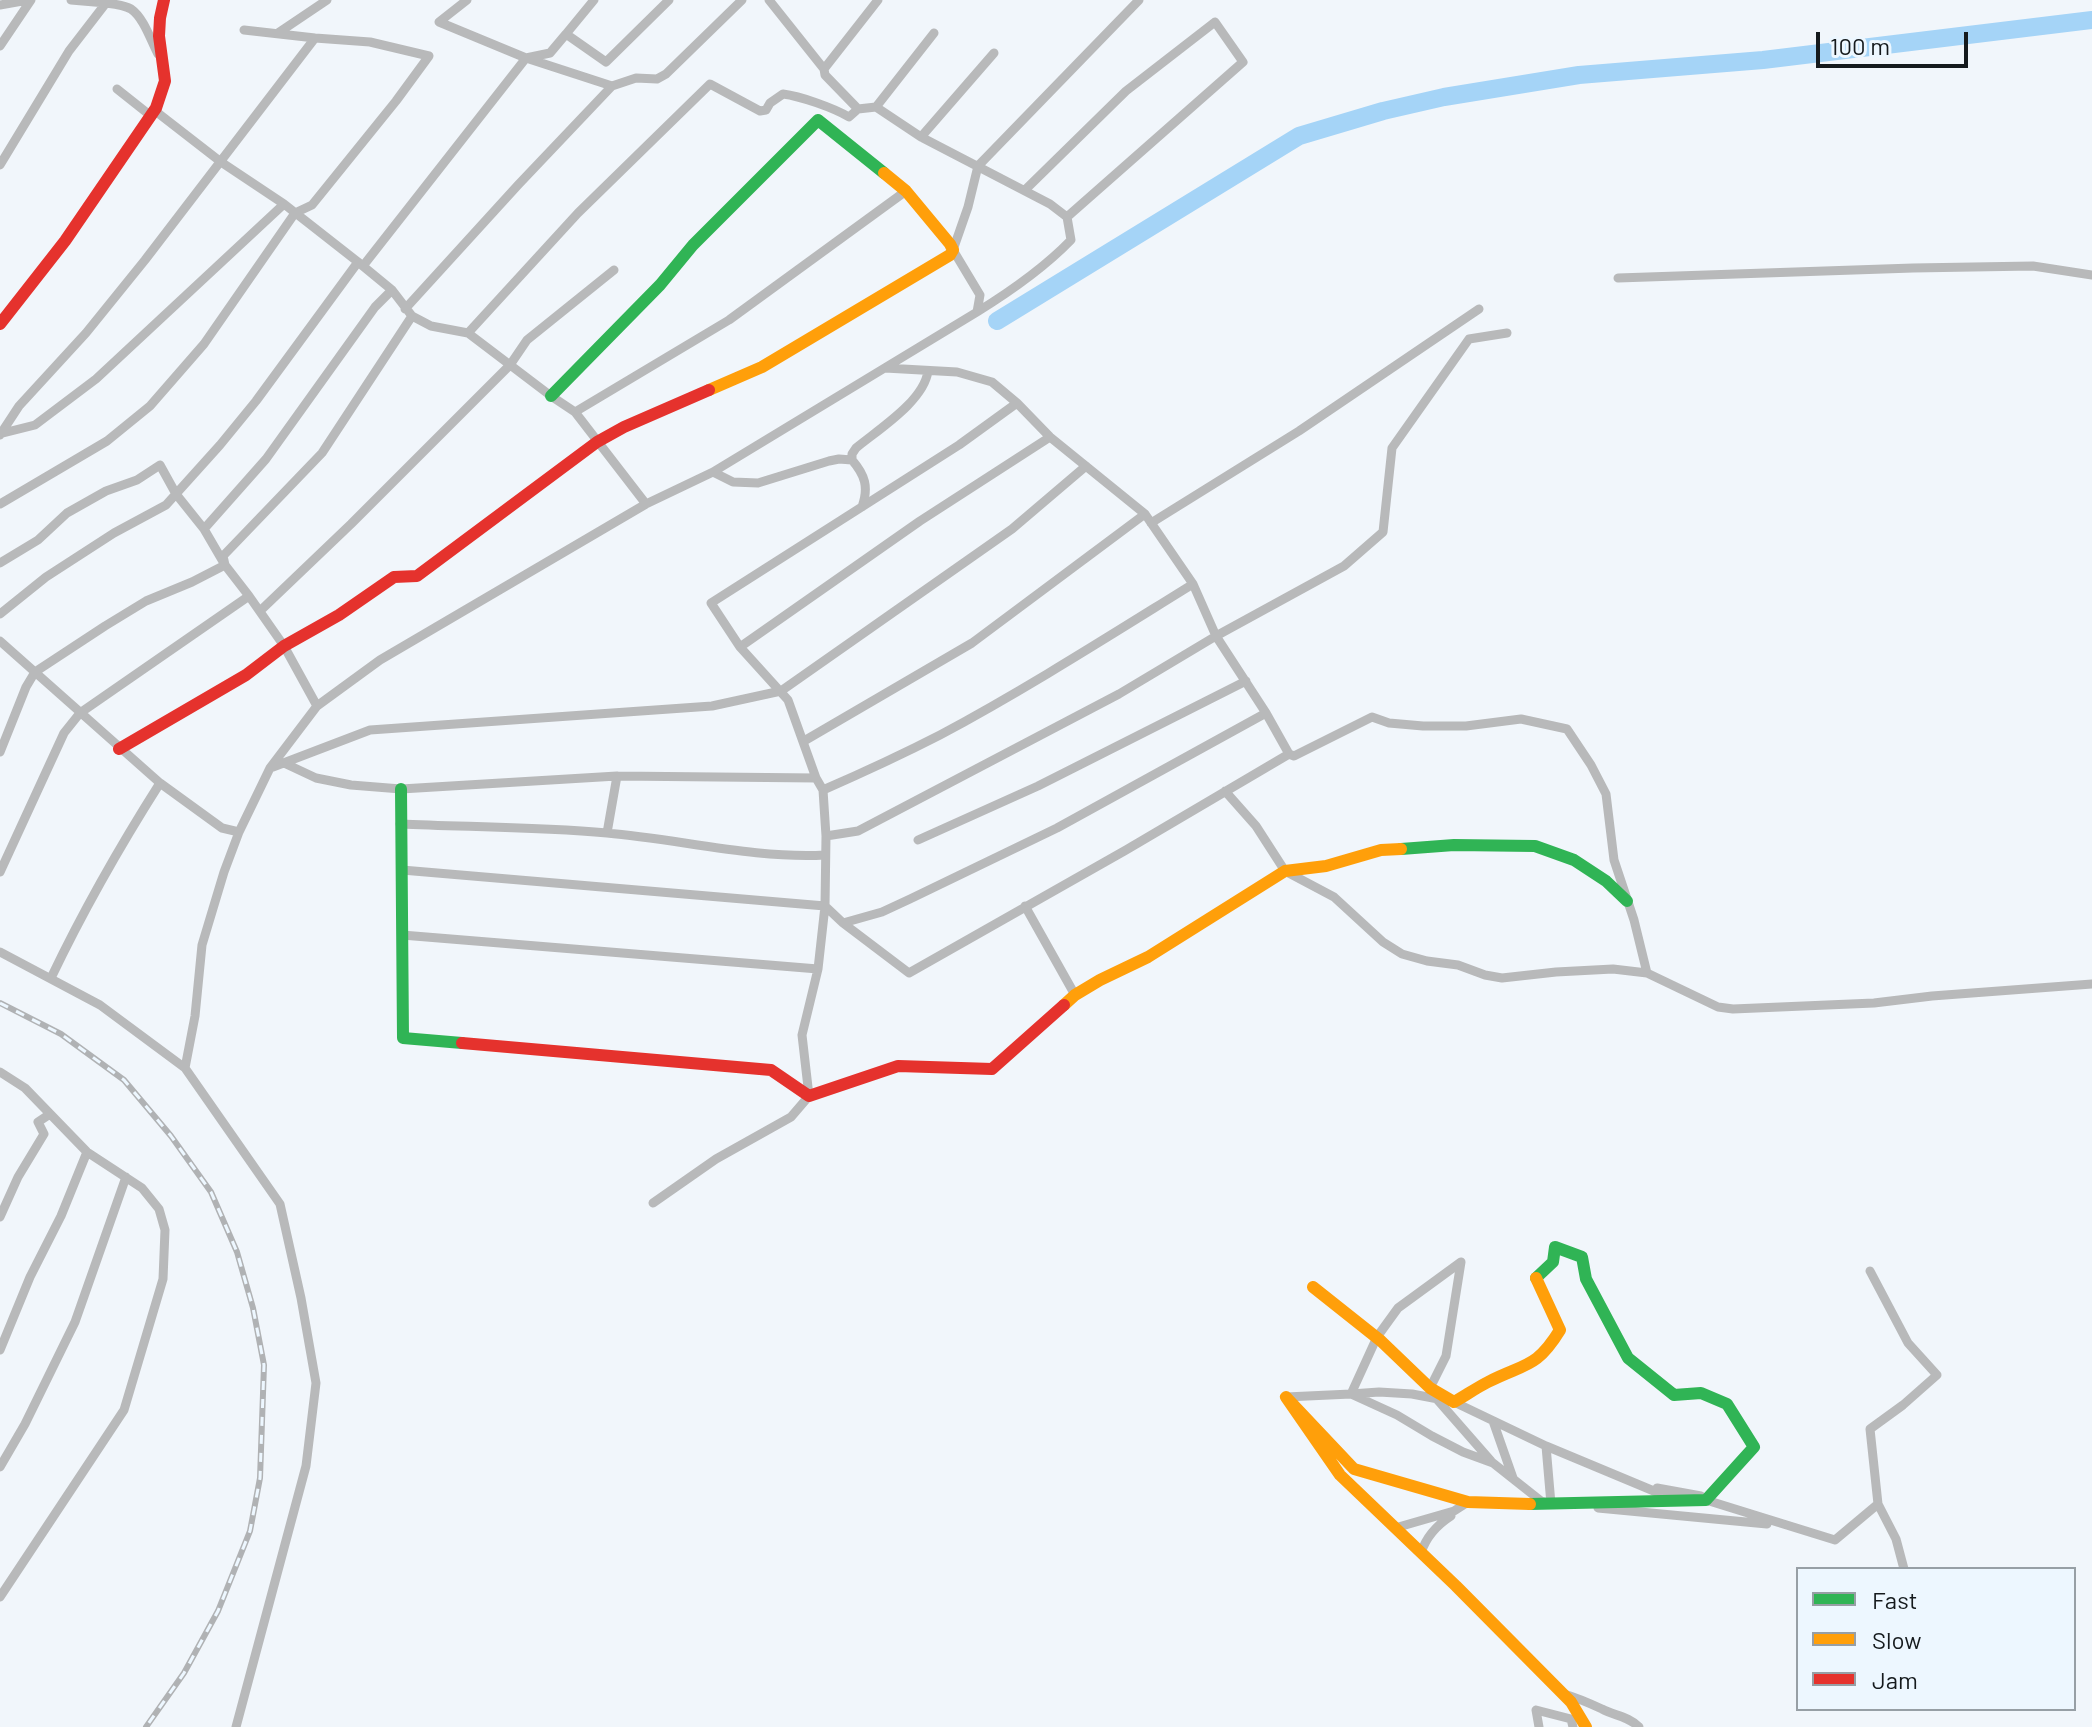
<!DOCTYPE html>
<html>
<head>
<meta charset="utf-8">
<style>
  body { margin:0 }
  #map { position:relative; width:2092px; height:1727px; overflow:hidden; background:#f1f6fb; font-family:Barlow,sans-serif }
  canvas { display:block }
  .legend { position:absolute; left:1796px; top:1567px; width:280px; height:144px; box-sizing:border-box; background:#edf7ff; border:2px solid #979fa5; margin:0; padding:10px 14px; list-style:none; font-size:24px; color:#151a1d }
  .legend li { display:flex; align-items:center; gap:16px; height:40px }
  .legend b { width:40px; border:2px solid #979fa5 }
  .scale { position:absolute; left:1816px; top:32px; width:152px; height:36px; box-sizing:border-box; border:4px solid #151a1d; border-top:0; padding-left:10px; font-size:24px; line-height:28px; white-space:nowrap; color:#151a1d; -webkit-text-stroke:6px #edf7ff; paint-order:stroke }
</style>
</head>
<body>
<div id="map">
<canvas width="2092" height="1727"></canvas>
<ul class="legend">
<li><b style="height:10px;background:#30b455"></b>Fast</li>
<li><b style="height:10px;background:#ff9f0a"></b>Slow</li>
<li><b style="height:10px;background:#e5322d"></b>Jam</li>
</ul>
<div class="scale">100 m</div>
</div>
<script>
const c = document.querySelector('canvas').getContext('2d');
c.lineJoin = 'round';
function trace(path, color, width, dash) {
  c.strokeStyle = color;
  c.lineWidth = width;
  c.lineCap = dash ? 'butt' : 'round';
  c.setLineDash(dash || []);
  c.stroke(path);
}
const river = new Path2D(`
  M997,321L1299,136L1383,111L1444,97L1579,75L1763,60L2092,20`);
const street = new Path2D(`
  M71,0L106,3L110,0
  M467,0L439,22L526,58L550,53L566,34L606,62L669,0
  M769,0L824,69L825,75L858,109L876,107L934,33
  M0,5L28,0
  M278,33L327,0
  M566,34L594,0
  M0,46L31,0
  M824,69L878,0
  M117,89L151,116
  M876,107L921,137L994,53
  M154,110L221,162L284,204L358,262L392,290L412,316L431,326L468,333L551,396L575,412L646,504
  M921,137L1050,204L1067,217L1243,62L1215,22L1126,91L1025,190
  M0,165L69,51L106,3C114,4 124,5 131,9C144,18 151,41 158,54
  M363,266L526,58L612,86
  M1618,278L1913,268L2033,266L2092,275
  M405,309L518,185L612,86L636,78L657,79L666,74L742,0
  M977,312C1011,291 1044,268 1071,240L1067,217
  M468,333L578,213L710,84L760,111L766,110L770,103L783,94C800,96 834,108 849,117L858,109
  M885,368L957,372L992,382L1017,403L1050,437L1145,514L1193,584L1216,636L1266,713L1289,754
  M575,412L729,320L906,191
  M3,433L35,425L96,379L284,204
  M0,435L19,406L86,333L145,260L315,38
  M852,460V454L856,448C879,429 924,401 928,371
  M713,472L733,482L758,483L829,461L839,459L852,460C865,475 869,487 862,507
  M0,504L107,441L150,406L204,344L295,213L312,205L396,101L429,56L370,42L315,38L244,30
  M1151,523L1299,431L1479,309
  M204,529L266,459L375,307L392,290
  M0,563L38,540L67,513L106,491L137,480L160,465L176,494L204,529L225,565L249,596L284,646L317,706
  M260,611L351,524L510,365L527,340L614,270
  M0,614L46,577L114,533L166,505L220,445L256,401L358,262
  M0,641L160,783L222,828L239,832L224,872L202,945L195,1016L185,1068
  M740,647L920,521L1050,437
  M804,741L972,643L1145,514
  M0,752L26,687L35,672L105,626L146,601L192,582L225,565L223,556L322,453L412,316
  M284,763L316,778L351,785L401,789L617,776L816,778
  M273,767L370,730L712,706L781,691L1012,529L1086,466
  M823,790C862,773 901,755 940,735C1026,689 1109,636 1193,584
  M1225,791L1256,826L1285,871L1334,897L1383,942L1402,954L1427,961L1458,965L1485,975L1502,978L1556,972L1613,969L1647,973
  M400,824C469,827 539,827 607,833C678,839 755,859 825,855
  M239,832L270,768L317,706L380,660L646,504L713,472L977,312L980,295L953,250L968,207L978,166L1139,0
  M607,833L617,776
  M826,836L858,831L1119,694L1216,636L1344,566L1383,532L1392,448L1469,339L1507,333
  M918,840L1038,786L1246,681
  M402,870L825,906L843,923L882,912L910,899L1057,828L1266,713
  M0,872L64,733L80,713L249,596
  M1025,906L1075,995
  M843,923L909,973L1126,850L1289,754L1294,756L1372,717L1389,723L1423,726H1466L1521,719L1567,729L1591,765L1606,794L1614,860L1634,920L1647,973L1718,1007L1733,1009L1874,1003L1932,996L2092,984
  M402,935L818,969
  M0,952L100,1005L185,1068L280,1204L301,1298L316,1383L306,1466L236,1727
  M51,978C83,911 120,846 160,783
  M0,1072L25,1088L87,1152L142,1188L159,1209L165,1230L163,1279L124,1410L0,1597
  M653,1203L716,1159L791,1117L809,1096L802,1035L818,969L825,906L826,836L823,790L816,778L788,700L740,647L711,603L959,445L1017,403
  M0,1217L18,1177L44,1134L38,1122L50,1114
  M0,1350L30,1277L61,1216L87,1152
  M1379,1392L1412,1394L1454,1402L1546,1446L1551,1504L1541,1501L1493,1463L1463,1452L1432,1436L1397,1415L1351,1394Z
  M1286,1397L1351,1394L1377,1337L1398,1308L1461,1262L1446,1356L1433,1382
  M1435,1397L1491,1461
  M1493,1421L1513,1478
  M1546,1446L1673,1499
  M0,1467L25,1424L75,1322L126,1177
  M1657,1488L1701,1496
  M1706,1500L1835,1540L1878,1504L1870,1429L1903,1405L1937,1375L1908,1343L1870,1271
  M1878,1504L1896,1539L1904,1569
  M1598,1508L1767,1524
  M1395,1528L1454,1511L1468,1502
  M1421,1553C1426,1537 1437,1525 1451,1516
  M1564,1694C1578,1698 1589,1703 1602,1709C1615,1716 1628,1716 1639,1727
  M1539,1727L1536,1710L1571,1719L1573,1727`);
const fast = new Path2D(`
  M551,396L660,285L693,245L818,120L884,173
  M401,789L403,1038L462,1043
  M1401,849L1454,845L1535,846L1574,860L1606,881L1627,901
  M1530,1504L1706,1500L1754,1447L1727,1404L1701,1393L1674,1395L1628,1358L1586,1279L1582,1257L1555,1247L1553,1262L1536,1278`);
const slow = new Path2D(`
  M709,390L762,367L950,255L953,250L950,244L906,191L884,173
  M1064,1005L1075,995L1100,980L1148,957L1285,871L1326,866L1381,850L1401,849
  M1313,1287L1381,1341L1430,1388L1454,1402C1465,1396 1476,1388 1488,1382C1525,1363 1536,1369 1560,1330L1536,1278
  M1530,1504L1468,1502L1354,1469L1286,1397L1340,1475L1456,1586L1571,1702L1586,1727`);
const jam = new Path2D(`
  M0,324L65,241L156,108L165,81L159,36L160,18L164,0
  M119,749L246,675L284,646L339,615L394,577L417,576L597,442L624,427L709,390
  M462,1043L771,1070L809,1096L898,1066L992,1069L1064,1005`);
const rail = new Path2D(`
  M0,1003L61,1034L124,1080L171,1136L211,1192L237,1252L253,1308L264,1365L260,1478L250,1531L218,1611L184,1673L146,1727`);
trace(river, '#a5d4f7', 18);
trace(street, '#b8b9ba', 9);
trace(fast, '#30b455', 12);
trace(slow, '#ff9f0a', 12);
trace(jam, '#e5322d', 12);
trace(rail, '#b0b2b4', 6);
trace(rail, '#edf7ff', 3, [9]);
</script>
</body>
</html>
